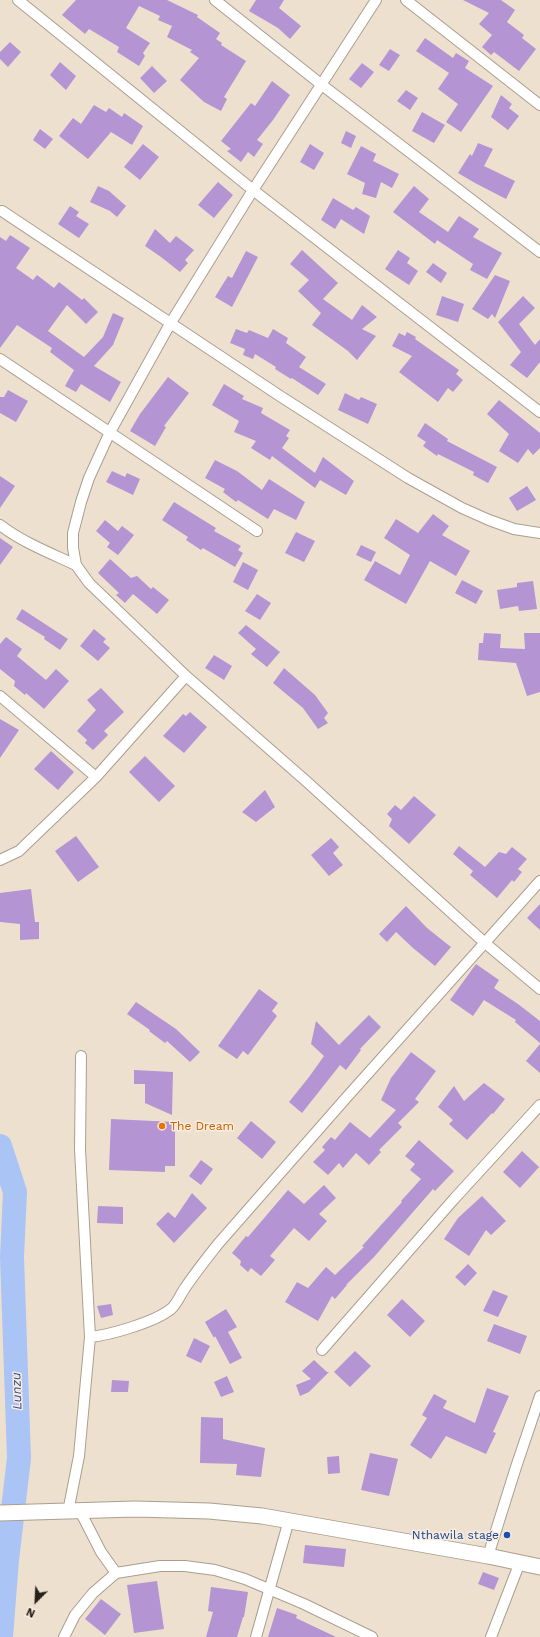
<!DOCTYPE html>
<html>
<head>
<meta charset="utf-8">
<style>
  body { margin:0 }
  #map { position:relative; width:540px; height:1637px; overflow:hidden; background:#eee0cf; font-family:"Work Sans",sans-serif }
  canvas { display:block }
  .north { position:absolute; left:16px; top:1581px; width:40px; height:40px; -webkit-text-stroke:3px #fbeddc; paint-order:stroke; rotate:204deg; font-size:11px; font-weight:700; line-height:16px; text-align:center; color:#26211a }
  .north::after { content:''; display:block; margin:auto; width:14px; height:18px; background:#26211a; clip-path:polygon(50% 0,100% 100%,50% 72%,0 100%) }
</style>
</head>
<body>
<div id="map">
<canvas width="540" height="1637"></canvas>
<div class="north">N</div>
</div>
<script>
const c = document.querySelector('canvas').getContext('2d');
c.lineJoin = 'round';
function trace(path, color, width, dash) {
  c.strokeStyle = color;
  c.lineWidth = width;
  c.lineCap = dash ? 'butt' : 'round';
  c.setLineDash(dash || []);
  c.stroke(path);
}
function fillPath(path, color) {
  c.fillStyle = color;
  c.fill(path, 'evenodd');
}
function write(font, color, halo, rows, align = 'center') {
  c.font = font + ' "Work Sans",sans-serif';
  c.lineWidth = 3;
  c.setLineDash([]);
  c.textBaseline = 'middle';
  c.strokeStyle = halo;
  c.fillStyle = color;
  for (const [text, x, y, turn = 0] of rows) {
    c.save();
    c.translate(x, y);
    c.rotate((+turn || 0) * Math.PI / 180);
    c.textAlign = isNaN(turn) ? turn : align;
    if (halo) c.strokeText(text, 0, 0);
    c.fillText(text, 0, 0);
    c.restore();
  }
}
const river = new Path2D(`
  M0,1146L15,1192L12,1257L19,1458L7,1560L1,1637`);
const building = new Path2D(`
  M76,0H167L198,15L197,17L220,33L216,39L222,43L221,45L246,61L224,97L227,99L221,111L204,102L180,80L199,58L190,52L192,50L167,37L172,26L158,20L160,16L139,6L126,28L150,43L143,53L145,56L139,66L117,52L119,47L89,29L85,34L62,15Z
  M256,0H284L279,8L301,26L290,39L278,28L249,11Z
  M463,0H501L515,10L507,22L524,35L522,38L536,49L519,71L494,52L491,55L482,47L492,35L479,24L489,13Z
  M425,38L453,58L456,53L469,61L465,68L493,86L461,132L446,122L458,104L438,89L449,73L416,51Z
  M10,42L21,52L8,67L0,59V52Z
  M390,49L400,55L389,71L379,65Z
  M60,62L76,76L66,90L50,75Z
  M362,63L374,72L361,88L349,79Z
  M152,66L167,81L154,93L140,78Z
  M272,81L290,95L273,120L257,140L263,144L254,157L248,152L241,162L227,151L231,149L221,141L251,103L255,106Z
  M406,90L418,98L410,110L397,101Z
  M501,95L512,104L509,108L519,116L508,130L491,117Z
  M94,105L106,112L109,108L122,117L124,113L143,126L132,145L111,132L88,159L59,136L73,118L81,124Z
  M422,112L445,125L434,143L412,131Z
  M40,129L53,139L45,149L33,140Z
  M346,131L356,136L351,148L341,143Z
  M478,143L493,149L484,166L515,181L506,199L475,183L458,173L470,154L472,156Z
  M143,144L159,157L140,180L124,167Z
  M310,144L324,153L314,170L300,162Z
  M361,146L376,154L373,161L399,174L392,188L381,182L376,198L362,194L365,183L347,174Z
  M218,182L233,195L214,218L198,205Z
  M98,186L109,191L126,206L117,217L110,211L90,202Z
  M414,186L429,199L419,212L448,232L459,216L479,229L473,237L502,253L487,279L470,270L473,264L437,240L435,244L393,212Z
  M333,198L353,210L356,207L370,216L364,234L341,219L335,229L321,220Z
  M70,206L79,212L76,216L89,224L79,238L58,224Z
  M155,229L170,243L176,236L194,250L185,260L188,263L180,272L161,257L145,246Z
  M10,235L30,248L16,268L33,280L37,275L54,288L59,282L82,300L84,298L98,312L86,324L67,305L48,331L84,357L103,337L113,313L124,318L113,345L94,366L121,382L110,402L81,384L76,392L65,386L74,370L50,352L52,348L17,325L0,348V237L6,241Z
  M302,250L338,283L323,299L352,320L362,305L377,317L362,329L376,336L357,360L348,351L312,325L321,313L298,291L309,280L290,264Z
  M398,250L410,258L407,263L418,271L409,285L385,269Z
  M246,251L258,257L232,307L215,297L228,276L232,278Z
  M433,263L447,273L441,283L426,272Z
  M495,275L510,281L495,318L492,314L488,319L472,309Z
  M442,296L464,304L458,322L436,315Z
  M523,296L535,308L519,324L535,345L540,339V362L527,378L510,365L521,352L498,322Z
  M236,329L247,333L249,330L268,338L273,329L288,338L286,343L306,357L299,367L326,384L318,395L292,378L291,379L275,369L276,367L255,354L253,359L243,355L245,349L230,343Z
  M407,332L416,337L415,339L459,370L456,374L463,380L453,392L448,388L438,402L399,372L412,356L392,346L399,333L405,336Z
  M168,377L189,393L164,426L166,427L155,446L130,431L140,414Z
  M224,384L244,396L242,399L263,408L261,413L290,430L286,436L289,438L282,448L315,473L323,457L354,481L346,495L320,480L315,488L272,456L270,460L251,448L256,441L234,432L239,421L212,405Z
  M8,390L28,401L16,422L0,413V397H4Z
  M345,393L359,400L361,397L377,404L368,424L338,410Z
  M499,400L540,433V448L533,455L528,449L518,463L499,451L509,434L487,414Z
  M425,423L448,439L447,441L497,467L488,483L473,475L474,472L438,454L437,456L423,446L426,442L417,436Z
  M215,460L237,471L262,490L269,479L305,502L296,520L274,509L268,519L238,500L236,502L223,492L225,489L205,478Z
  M112,471L125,477L127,473L140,479L133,495L106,482Z
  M0,476L15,486L0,508Z
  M527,486L536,500L517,511L509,498Z
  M174,502L216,528L214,531L241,546L238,550L243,553L235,567L203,548L201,550L186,540L188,537L162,520Z
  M433,514L449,526L442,535L470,551L456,576L430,561L406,604L364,580L375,561L400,575L410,555L384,538L396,519L418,533Z
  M105,520L118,531L122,526L134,535L118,555L107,547L110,543L96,531Z
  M296,532L315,541L304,562L285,553Z
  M0,538L13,547L0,565Z
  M361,545L376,552L371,562L356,555Z
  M110,559L131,578L137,576L151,589L153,587L169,600L157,614L133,594L125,603L116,595L119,593L98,573Z
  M243,562L258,570L248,590L233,582Z
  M462,580L483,591L476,604L455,593Z
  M533,581L537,609L519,611L518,606L500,609L497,590L517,587V583Z
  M257,594L271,603L260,620L245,611Z
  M22,609L68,639L60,650L44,639L45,637L16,619Z
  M246,625L280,652L267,667L251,654L256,649L238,633Z
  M94,629L106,639L103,642L110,648L98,661L80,646Z
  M484,633L501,634L500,648L525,649L524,633H540V692L527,696L516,663L478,660L479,643H483Z
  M6,637L22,649L17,656L46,680L56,669L69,681L44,709L26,693L25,695L14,686L15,681L0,669V644Z
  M214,655L232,666L224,680L205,668Z
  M284,668L315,695L328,713L324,718L328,723L318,729L303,708L273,683Z
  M101,688L124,712L104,731L108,735L93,750L85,743L87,740L77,731L96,710L87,700Z
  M190,712L207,727L184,753L163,736L183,714L186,716Z
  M0,719L19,730L0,758Z
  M51,751L74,772L58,790L34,769Z
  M145,756L175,786L159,802L129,772Z
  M265,790L275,807L256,822L242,812Z
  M414,796L436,815L409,844L389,826L392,819L387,814L395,805L401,810Z
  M76,836L99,867L78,882L55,851Z
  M331,838L339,847L333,853L343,865L329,876L311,855Z
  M459,846L485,867L499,852L506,854L512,847L527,859L518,869L522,872L514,882L512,880L497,898L470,875L473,871L453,854Z
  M31,889L35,922H39V939L20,940V924L0,922V893Z
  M540,904V930L527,918Z
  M406,906L427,928L451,947L435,966L413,948L396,932L387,942L379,934Z
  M476,964L499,980L494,988L518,1004L540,1021V1043L515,1022L516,1020L484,1000L473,1016L450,1000Z
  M259,989L278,1003L272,1011L277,1016L248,1055L243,1051L237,1059L218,1046Z
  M136,1002L176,1029L200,1052L190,1062L167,1041L165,1043L149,1031L150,1030L127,1014Z
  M369,1015L381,1027L360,1049L361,1050L346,1070L340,1065L302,1113L289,1102L309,1077L324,1056L311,1044L316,1021L339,1045Z
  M540,1044V1073L526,1061Z
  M411,1052L436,1071L415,1099L419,1102L398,1123L402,1127L379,1150L381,1152L369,1165L356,1153L343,1168L339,1163L328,1175L313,1162L325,1150L322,1147L331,1137L335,1140L350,1122L370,1138L396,1110L381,1100L391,1078Z
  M134,1070L173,1072L172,1115L145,1103V1084H134Z
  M484,1083L505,1099L493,1114L492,1113L467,1140L449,1124L453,1120L438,1107L454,1086L464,1101Z
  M111,1119L175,1122V1166H165V1172L109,1170Z
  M251,1121L276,1142L262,1159L237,1138Z
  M419,1140L454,1171L435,1191L433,1189L374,1257L346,1285H347L335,1299L332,1296L318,1321L285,1302L297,1282L308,1288L326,1267L335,1275L364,1247L362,1246L402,1202L401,1201L421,1179L410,1170L415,1164L405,1156Z
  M522,1151L539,1167L520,1188L503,1172Z
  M201,1160L213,1169L201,1185L189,1176Z
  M324,1185L336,1198L319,1214L327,1221L309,1241L294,1228L270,1256L275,1260L261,1276L251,1268L248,1272L240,1265L241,1261L232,1253L246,1236L248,1237L288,1190L304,1204Z
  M192,1193L207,1208L174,1243L156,1224L168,1212L175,1218Z
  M482,1196L506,1221L491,1235L486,1230L469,1256L444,1239L458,1218Z
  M98,1206L123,1207V1224L97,1223Z
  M468,1264L477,1273L465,1286L455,1277Z
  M493,1290L508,1296L498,1317L483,1311Z
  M402,1299L425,1321L410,1337L387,1315Z
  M111,1304L113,1315L101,1318L97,1306Z
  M226,1309L237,1327L228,1332L242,1358L230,1364L215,1336L214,1338L205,1322Z
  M494,1324L527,1336L520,1354L487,1341Z
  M194,1338L210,1346L201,1363L186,1356Z
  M355,1351L371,1366L350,1387L334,1372Z
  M314,1360L327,1372H329L309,1392L300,1396L296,1385L311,1379L302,1371Z
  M227,1376L234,1392L221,1397L214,1382Z
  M112,1380L129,1381L128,1392H111Z
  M487,1388L509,1396L493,1432L496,1433L486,1454L446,1436L431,1459L410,1445L427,1418L422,1415L434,1394L447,1401L443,1408L475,1423Z
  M201,1417L223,1418V1439L265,1448L261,1477L236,1475L237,1464L200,1463Z
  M370,1453L398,1459L389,1496L361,1490Z
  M339,1456L340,1473L328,1474L327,1457Z
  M305,1545L346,1549L344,1567L303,1563Z
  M483,1572L499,1578L494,1590L478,1584Z
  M157,1581L164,1629L134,1633L127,1585Z
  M211,1587L248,1592L244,1617H243L237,1637H206L213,1612L208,1611Z
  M101,1599L121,1614L105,1635L85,1619Z
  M277,1608L297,1615L296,1618L336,1637H268Z`);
const minor = new Path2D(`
  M18,0L253,190L540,412
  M215,0L322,85L540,252
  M376,0L253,190L170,324L110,432L89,478L81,502L73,533V548L76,565L89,583L186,676L306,781L485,943L540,989
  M406,0L540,105
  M2,211L280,396L408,478L462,508L489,520L514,529L540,533
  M0,359L257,531
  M0,525C22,542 50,553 76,565
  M0,696L96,777
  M0,860L19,851L96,777L186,676
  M90,1337C110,1335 155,1322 171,1309C177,1304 180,1295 185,1288C195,1273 207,1258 218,1244L346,1098L540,881
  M322,1350L454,1199L540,1105
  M80,1511L101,1552L116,1573
  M68,1512L79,1456L90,1337L80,1149L81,1056
  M488,1556L516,1467L540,1396
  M64,1637L75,1615L93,1593L116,1573L160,1566H185L215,1570L245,1579L304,1604L372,1637
  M256,1637L289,1520
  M491,1637L520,1562`);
const secondary = new Path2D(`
  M0,1513L135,1509L209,1511L262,1516L488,1556L540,1567`);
const markers = [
  [162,1126,4,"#e8710a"],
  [507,1535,4,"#1a4fb4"]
];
const foodNames = [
  ["The Dream",170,1126]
];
const transitNames = [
  ["Nthawila stage",499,1535]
];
const waterNames = [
  ["Lunzu",17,1391,-92]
];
trace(river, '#aac4f6', 24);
fillPath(building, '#b494d3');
trace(minor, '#ab9e8e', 12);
trace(secondary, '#ab9e8e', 17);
trace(minor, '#fff', 10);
trace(secondary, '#fff', 15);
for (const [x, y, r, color] of markers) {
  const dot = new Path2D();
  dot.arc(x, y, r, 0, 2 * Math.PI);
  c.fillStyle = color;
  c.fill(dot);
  trace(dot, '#fbeddc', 1.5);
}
write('12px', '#c56008', '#fbeddc', foodNames, 'left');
write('12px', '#164399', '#fbeddc', transitNames, 'right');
write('italic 13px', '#294992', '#fbeddc', waterNames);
</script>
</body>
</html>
